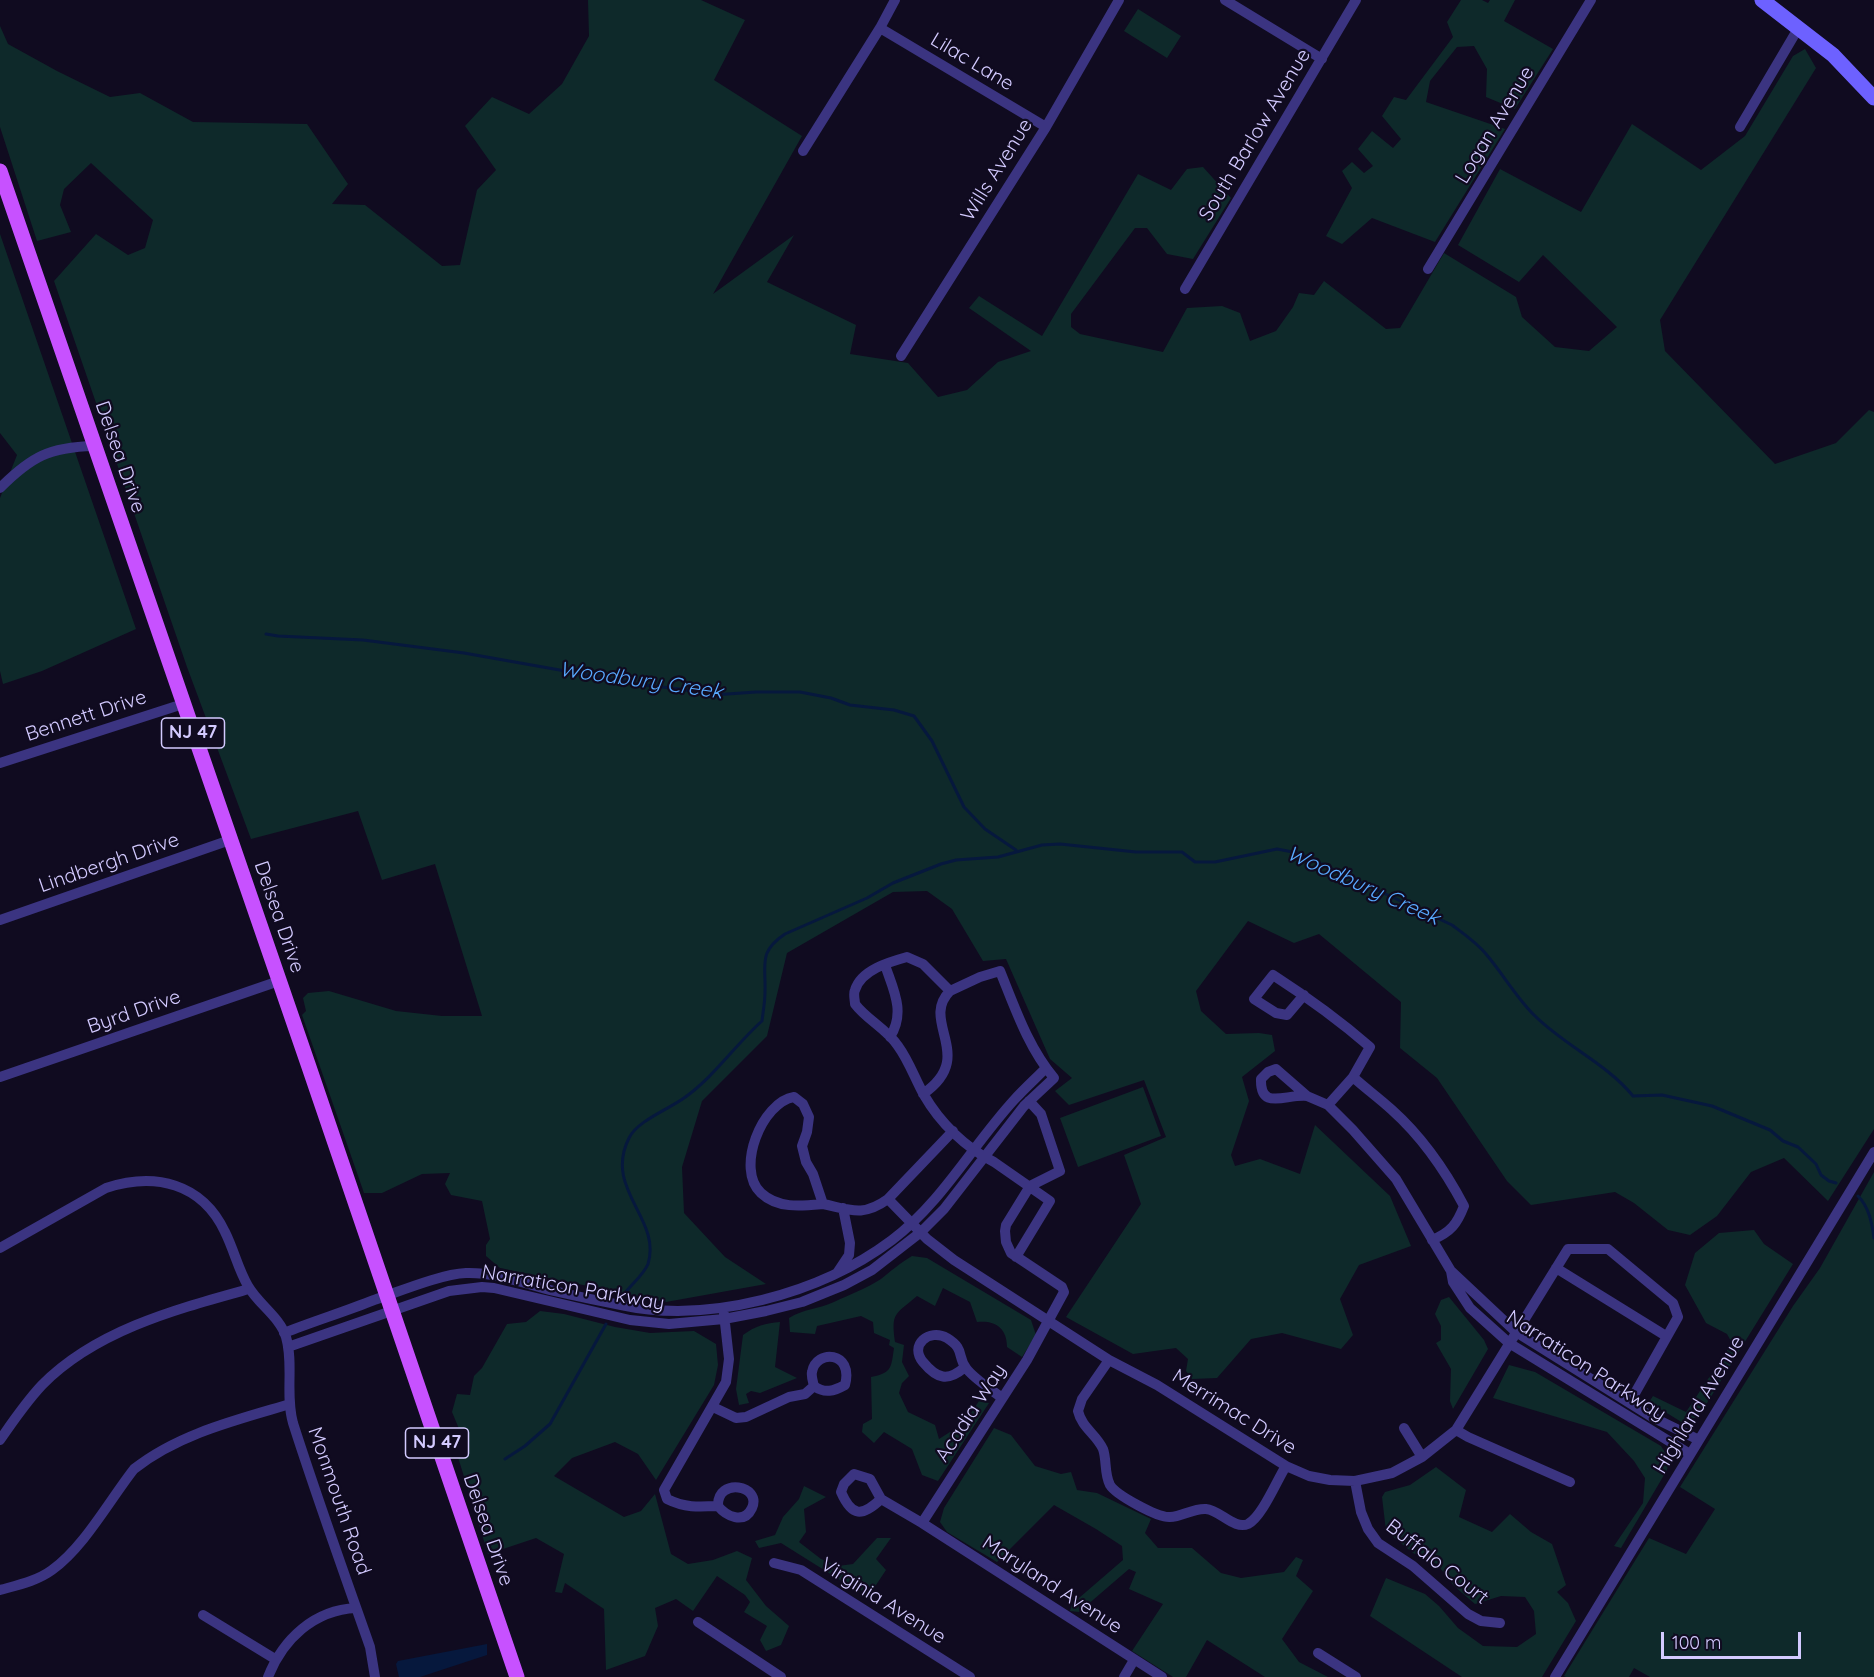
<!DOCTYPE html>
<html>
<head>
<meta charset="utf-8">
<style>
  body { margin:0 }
  #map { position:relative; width:1874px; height:1677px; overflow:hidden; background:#100b20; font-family:Quicksand,sans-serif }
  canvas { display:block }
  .scale { position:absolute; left:1661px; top:1632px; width:140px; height:27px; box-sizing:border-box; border:3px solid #d3caff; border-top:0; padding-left:8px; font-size:18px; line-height:21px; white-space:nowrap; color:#d3caff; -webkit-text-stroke:4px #100b20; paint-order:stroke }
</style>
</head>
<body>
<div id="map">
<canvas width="1874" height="1677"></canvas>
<div class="scale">100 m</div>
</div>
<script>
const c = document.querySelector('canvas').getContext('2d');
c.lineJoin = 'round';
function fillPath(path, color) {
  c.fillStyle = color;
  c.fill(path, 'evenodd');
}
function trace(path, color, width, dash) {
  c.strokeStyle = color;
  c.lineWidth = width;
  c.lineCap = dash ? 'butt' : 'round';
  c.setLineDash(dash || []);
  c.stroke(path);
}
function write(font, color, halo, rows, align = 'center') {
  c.font = font + ' Quicksand,sans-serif';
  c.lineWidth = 4.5;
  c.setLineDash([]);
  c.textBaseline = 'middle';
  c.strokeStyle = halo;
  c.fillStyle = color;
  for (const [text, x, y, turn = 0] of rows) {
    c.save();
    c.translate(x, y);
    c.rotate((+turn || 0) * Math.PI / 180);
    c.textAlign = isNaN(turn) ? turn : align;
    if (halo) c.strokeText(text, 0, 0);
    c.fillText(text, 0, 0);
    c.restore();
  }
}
const green = new Path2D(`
  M588,0H701L745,20L714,80L802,136L713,294L794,235L767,282L856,325L850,354L908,363L938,397L967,390L998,362L1031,351L969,308L979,296L1042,336L1138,174L1171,190L1187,169L1203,167L1231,198L1193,259L1167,254L1147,228H1135L1071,314V327L1080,334L1163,352L1187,308L1222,306L1240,313L1250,341L1276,331L1293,307L1299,293L1314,295L1324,281L1386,329L1400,328L1444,253L1516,297L1522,317L1555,347L1589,351L1617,327L1543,255L1519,282L1458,245L1500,169L1581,212L1632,124L1701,170L1745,136L1793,56L1805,49L1816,68L1660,320L1665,351L1775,464L1836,443L1869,410L1874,412V1129L1828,1201L1784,1158L1751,1172L1717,1216L1690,1235L1668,1230L1634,1203L1615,1192L1531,1205L1507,1181L1437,1078L1400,1048L1401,1002L1319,934L1294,943L1248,921L1196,991L1201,1011L1226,1034L1259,1033L1272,1035L1275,1051L1242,1077L1249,1101L1231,1155L1235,1166L1260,1159L1300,1174L1315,1125L1390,1196L1411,1246L1359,1265L1340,1299L1353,1335L1341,1349L1282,1333L1251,1339L1217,1378L1192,1379L1186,1371L1188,1359L1176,1348L1133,1354L1066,1317L1141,1204L1124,1155L1166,1137L1144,1080L1069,1105L1055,1091L1072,1078L1050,1059L1006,959L983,961L952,909L927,891L893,892L787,953L767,1036L702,1101L682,1167L684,1213L725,1257L766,1284L666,1302L500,1268L486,1256V1245L490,1239L482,1201L451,1195L445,1184L450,1173L422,1174L382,1193H364L302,1015L306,1011L303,998L308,993L329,991L396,1011L442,1016H482L435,864L382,880L358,811L251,839L187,667L54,281L96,234L128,255L145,248L153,220L91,163L64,189L60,205L71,232L37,241L0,127V26L8,44L57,71L110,97L140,93L193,122L307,124L348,184L332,204L365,205L442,266L460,265L477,190L496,170L465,126L492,97L529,114L562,84L589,36Z
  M1461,0H1482L1488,3L1490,0H1515L1504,21L1553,49L1515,109L1486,97L1487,69L1474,46L1457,47L1430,81L1426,102L1505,129L1435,242L1372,218L1342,244L1326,236L1352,188L1342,171L1352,162L1364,173L1373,166L1358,149L1372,131L1393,148L1401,139L1382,116L1394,97L1406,100L1453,37L1447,22Z
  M1138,9L1181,36L1167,58L1124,31Z
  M0,234L136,629L42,671L3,684L0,671V498L17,455L0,433Z
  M1143,1087L1161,1136L1078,1167L1060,1118Z
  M1874,1172V1677H1650L1634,1668L1629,1677H1566L1564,1676L1649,1538L1686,1554L1715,1509L1680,1487L1793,1306L1820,1268Z
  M1754,1230L1764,1244L1793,1264L1699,1416L1683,1423L1649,1402L1653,1396L1686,1412L1732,1343L1727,1334L1706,1323L1685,1285L1695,1253L1719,1233Z
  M912,1256L927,1258L1031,1320L1036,1335L1022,1357L1007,1347C1007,1327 994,1320 977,1322L970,1302L943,1288L935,1306L917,1296C895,1315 891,1312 895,1342L904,1345L902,1362L909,1376L902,1383L899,1393L908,1412L935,1425L939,1439L950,1432L965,1429L969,1416L979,1401L989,1403L938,1481L922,1475L912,1449L884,1432L874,1443L862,1432L863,1424L872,1419L871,1377C892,1373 891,1368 894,1348L889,1345L890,1340L874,1333L873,1322L861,1316L817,1326L815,1334L790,1332L789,1318C803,1309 819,1309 834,1302C849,1295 867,1288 881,1279C891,1271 900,1263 912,1256Z
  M1449,1297L1484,1340L1488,1349L1453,1409L1450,1401L1451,1369L1436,1343L1441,1340V1326L1435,1314L1441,1300Z
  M540,1311L564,1314L615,1327L650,1333L694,1331L716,1344L718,1365L714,1385L656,1480L638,1454L615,1442L572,1458L554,1476L624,1517L641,1511L655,1494L671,1554L688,1564L713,1560L737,1551L752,1558L746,1580L766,1606L789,1626L781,1645L766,1651L760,1640L767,1626L744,1612L750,1602L745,1595L717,1576L693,1611L676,1599L655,1608L658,1626L645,1656L606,1670L604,1609L565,1583L562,1593L555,1592L564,1554L536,1538L488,1554L457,1454L462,1436L452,1412L457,1394L470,1395L474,1376L482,1368L507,1324L526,1322Z
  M780,1322L775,1367L797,1378L760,1393L751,1391L746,1394L749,1403L739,1405L736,1389L743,1335C755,1326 766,1323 780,1322Z
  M1509,1365L1535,1372L1661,1446L1669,1459L1667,1470L1621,1548L1614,1546L1643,1503L1645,1478L1634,1461L1607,1432L1493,1398Z
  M994,1428L1011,1435L1035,1466L1061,1474L1071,1472L1077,1490L1097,1493L1151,1519L1145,1533L1158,1548H1192L1221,1573L1241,1578L1284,1572L1296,1557L1303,1560L1296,1576L1313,1591L1282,1639L1299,1662L1328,1677H1265L1207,1640L1186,1677H1173L1132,1651L1163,1604L1129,1589L1136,1572L1129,1569L1079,1612L1070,1611L1072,1604L1123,1560L1122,1546L1096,1529L1054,1505L997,1562L947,1532L940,1522L944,1508Z
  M1436,1467L1466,1490L1459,1517L1492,1532L1510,1514L1531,1532L1552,1544L1566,1585L1557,1592L1568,1603L1576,1621L1542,1677H1462L1370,1616L1386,1578L1425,1594L1439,1606L1458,1628L1483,1646L1517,1647L1536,1634L1534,1611L1525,1597L1501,1596L1475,1604L1454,1586L1437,1564L1413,1553L1386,1531L1382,1497L1385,1492L1410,1485Z
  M804,1486L826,1497L804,1509L806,1532L799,1542L821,1559L838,1566L853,1564L877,1538H891L876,1559L886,1570L870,1594L848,1585L781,1543L759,1548L755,1541L775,1535L783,1517L799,1499Z`);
const water = new Path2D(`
  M487,1644V1655L420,1677H399L396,1664L398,1661Z`);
const stream = new Path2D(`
  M266,634L278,636L363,640L464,653L644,685L680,689L713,695L756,692H800L831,698L850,705L894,710L914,716L932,741L964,807L985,829L1016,850
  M1858,1196C1869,1207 1872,1223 1874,1238
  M625,1293C632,1284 644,1274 648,1264C662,1218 603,1190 629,1138C637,1121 669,1109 684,1098C714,1077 735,1045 762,1021C763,1012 765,1002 765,992C766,964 758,952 785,934L867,898L893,883L941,864L956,860L998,857L1042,845L1060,844L1136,852H1182L1195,862H1215L1277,849L1298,853L1452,925C1464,934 1476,942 1486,954C1503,974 1516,997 1534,1015C1565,1046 1606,1063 1633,1096L1662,1095L1712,1106L1770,1130L1783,1141L1798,1147L1816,1164L1821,1175L1829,1181L1836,1183
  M505,1459L525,1446L550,1424L606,1324`);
const street = new Path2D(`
  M1225,0L1322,59
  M880,28L1046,127
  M1740,127L1799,27
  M803,151L880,28L895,0
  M1428,269L1591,0
  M1185,289L1356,0
  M901,356L1046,127L1119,0
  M0,488C31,457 49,447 94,446
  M0,763L183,704
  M0,920L230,840
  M885,965C893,989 906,1012 890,1037
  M1304,995L1287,1015L1276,1013L1254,999L1273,975C1307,997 1339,1020 1370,1047L1353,1077
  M0,1077L279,981
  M923,1094C978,1056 919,1022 950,991
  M1307,1096C1285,1094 1260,1111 1261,1079L1268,1072L1276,1069L1307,1096L1328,1105L1353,1130L1396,1179L1451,1271L1453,1282L1470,1308L1509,1343L1690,1454
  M1328,1105L1353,1077C1365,1088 1379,1098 1392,1110C1421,1136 1445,1170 1464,1206C1457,1224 1451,1232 1432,1240
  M888,1199L927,1239L954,1260L1109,1360L1157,1385L1286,1466L1309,1476L1330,1480L1355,1481L1392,1473L1422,1457L1456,1430L1568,1249H1608L1673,1303L1678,1317L1630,1402
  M823,1204C802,1206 778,1209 761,1193C735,1169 762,1102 794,1097L803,1104L809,1117L807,1132L802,1146L806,1162L813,1174L823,1204C851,1210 863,1217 888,1199L953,1131
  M0,1248L106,1188C155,1172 202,1183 225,1232C234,1250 238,1269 248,1286C258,1304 280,1317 286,1337C294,1364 285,1395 293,1423C317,1498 344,1573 370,1647L375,1677
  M1556,1268L1666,1336
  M1451,1271L1516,1332L1652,1417L1699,1440
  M837,1273L849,1255L850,1243L843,1208
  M284,1333C314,1321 344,1312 374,1300C398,1292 441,1274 466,1273C496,1272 525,1284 554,1291C576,1296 599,1301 621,1305C709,1324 820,1294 892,1240C942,1202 972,1146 1014,1100C1024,1089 1035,1079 1046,1068
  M288,1347L449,1291L482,1287L494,1288L630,1320L669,1324L724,1319L766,1311L802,1302L844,1285L872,1270L921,1232L944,1209L1024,1106L1054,1078C1028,1047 1015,1008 1000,971L980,977L950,991L923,964L907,957C889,962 861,970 855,990C853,994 855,1000 855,1004C867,1020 887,1029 898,1046C909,1061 915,1079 924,1095C940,1123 966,1148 994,1162L1050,1201L1016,1257
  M1109,1360L1082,1399L1078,1411C1082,1428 1096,1434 1103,1449C1107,1460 1104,1474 1110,1485C1116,1495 1158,1518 1170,1517C1182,1517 1193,1508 1206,1509C1220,1510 1234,1530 1248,1524C1262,1517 1277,1480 1286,1466
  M965,1367C948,1382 937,1379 923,1362C909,1345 929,1328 947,1338C965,1349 957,1356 966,1368C973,1378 992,1390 1002,1398
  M713,1407L736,1418L746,1417L789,1397L805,1394L814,1386C825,1394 834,1391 845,1385C854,1351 816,1349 812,1372C811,1376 813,1382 814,1386
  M1404,1428L1422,1457
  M1456,1430L1468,1437L1570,1482
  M0,1440C13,1421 26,1402 42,1385C96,1330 177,1309 249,1289
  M854,1474L870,1479L881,1499C862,1517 852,1517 841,1492L844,1484Z
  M1355,1481L1361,1512L1368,1529L1378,1543L1413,1566L1468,1614L1481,1621L1500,1623
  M881,1499L922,1523L1162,1677
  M718,1506C717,1477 762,1485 752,1508C744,1525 726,1516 718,1506C699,1507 685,1508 667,1499L664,1490L726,1382L729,1359L724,1314
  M922,1523L1027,1360L1064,1292L1062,1287L1011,1253L1006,1242L1005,1231L1006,1225L1030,1186L1060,1171L1041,1114L1029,1101
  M774,1563L801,1570L970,1677
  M0,1590C18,1585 37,1581 52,1570C84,1547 109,1501 134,1469C178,1434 236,1420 290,1404
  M203,1615L275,1659
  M698,1622L781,1677
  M1318,1653L1356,1677
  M268,1677C283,1639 314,1610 356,1608
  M1124,1677L1134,1660
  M1555,1677L1874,1152`);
const secondary = new Path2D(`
  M1762,0L1833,55L1874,98`);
const primary = new Path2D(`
  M0,171L308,1064L517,1677`);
const shields = [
  [193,733,63],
  [437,1443,63]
];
const shieldNames = [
  ["NJ 47",193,733],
  ["NJ 47",437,1443]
];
const streetNames = [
  ["Lilac Lane",972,62,31],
  ["Logan Avenue",1495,125,-59],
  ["South Barlow Avenue",1255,135,-59],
  ["Wills Avenue",997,170,-58],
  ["Delsea Drive",120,457,71],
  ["Bennett Drive",86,716,-18],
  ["Lindbergh Drive",109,863,-19],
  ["Delsea Drive",279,917,71],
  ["Byrd Drive",134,1012,-19],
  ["Narraticon Parkway",573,1288,10],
  ["Narraticon Parkway",1586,1366,33],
  ["Highland Avenue",1699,1405,-59],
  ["Merrimac Drive",1234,1412,32],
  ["Acadia Way",971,1413,-57],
  ["Monmouth Road",339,1501,71],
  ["Delsea Drive",488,1530,71],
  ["Buffalo Court",1437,1562,38],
  ["Maryland Avenue",1052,1585,33],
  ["Virginia Avenue",883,1601,32]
];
const waterNames = [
  ["Woodbury Creek",641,681,8],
  ["Woodbury Creek",1363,886,24]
];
fillPath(green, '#0e292a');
fillPath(water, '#06183d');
trace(stream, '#06183d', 3);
trace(street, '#3b3481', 10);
trace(secondary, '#6d61ff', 15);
trace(primary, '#c751ff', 15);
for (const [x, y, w] of shields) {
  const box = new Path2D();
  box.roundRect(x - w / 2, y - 15, w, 30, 4.5);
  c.fillStyle = '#100b20';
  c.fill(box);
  trace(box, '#d3caff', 1.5);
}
write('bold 18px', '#d3caff', null, shieldNames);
write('20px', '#d3caff', '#100b20', streetNames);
write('italic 21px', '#58a9ff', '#100b20', waterNames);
</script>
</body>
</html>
